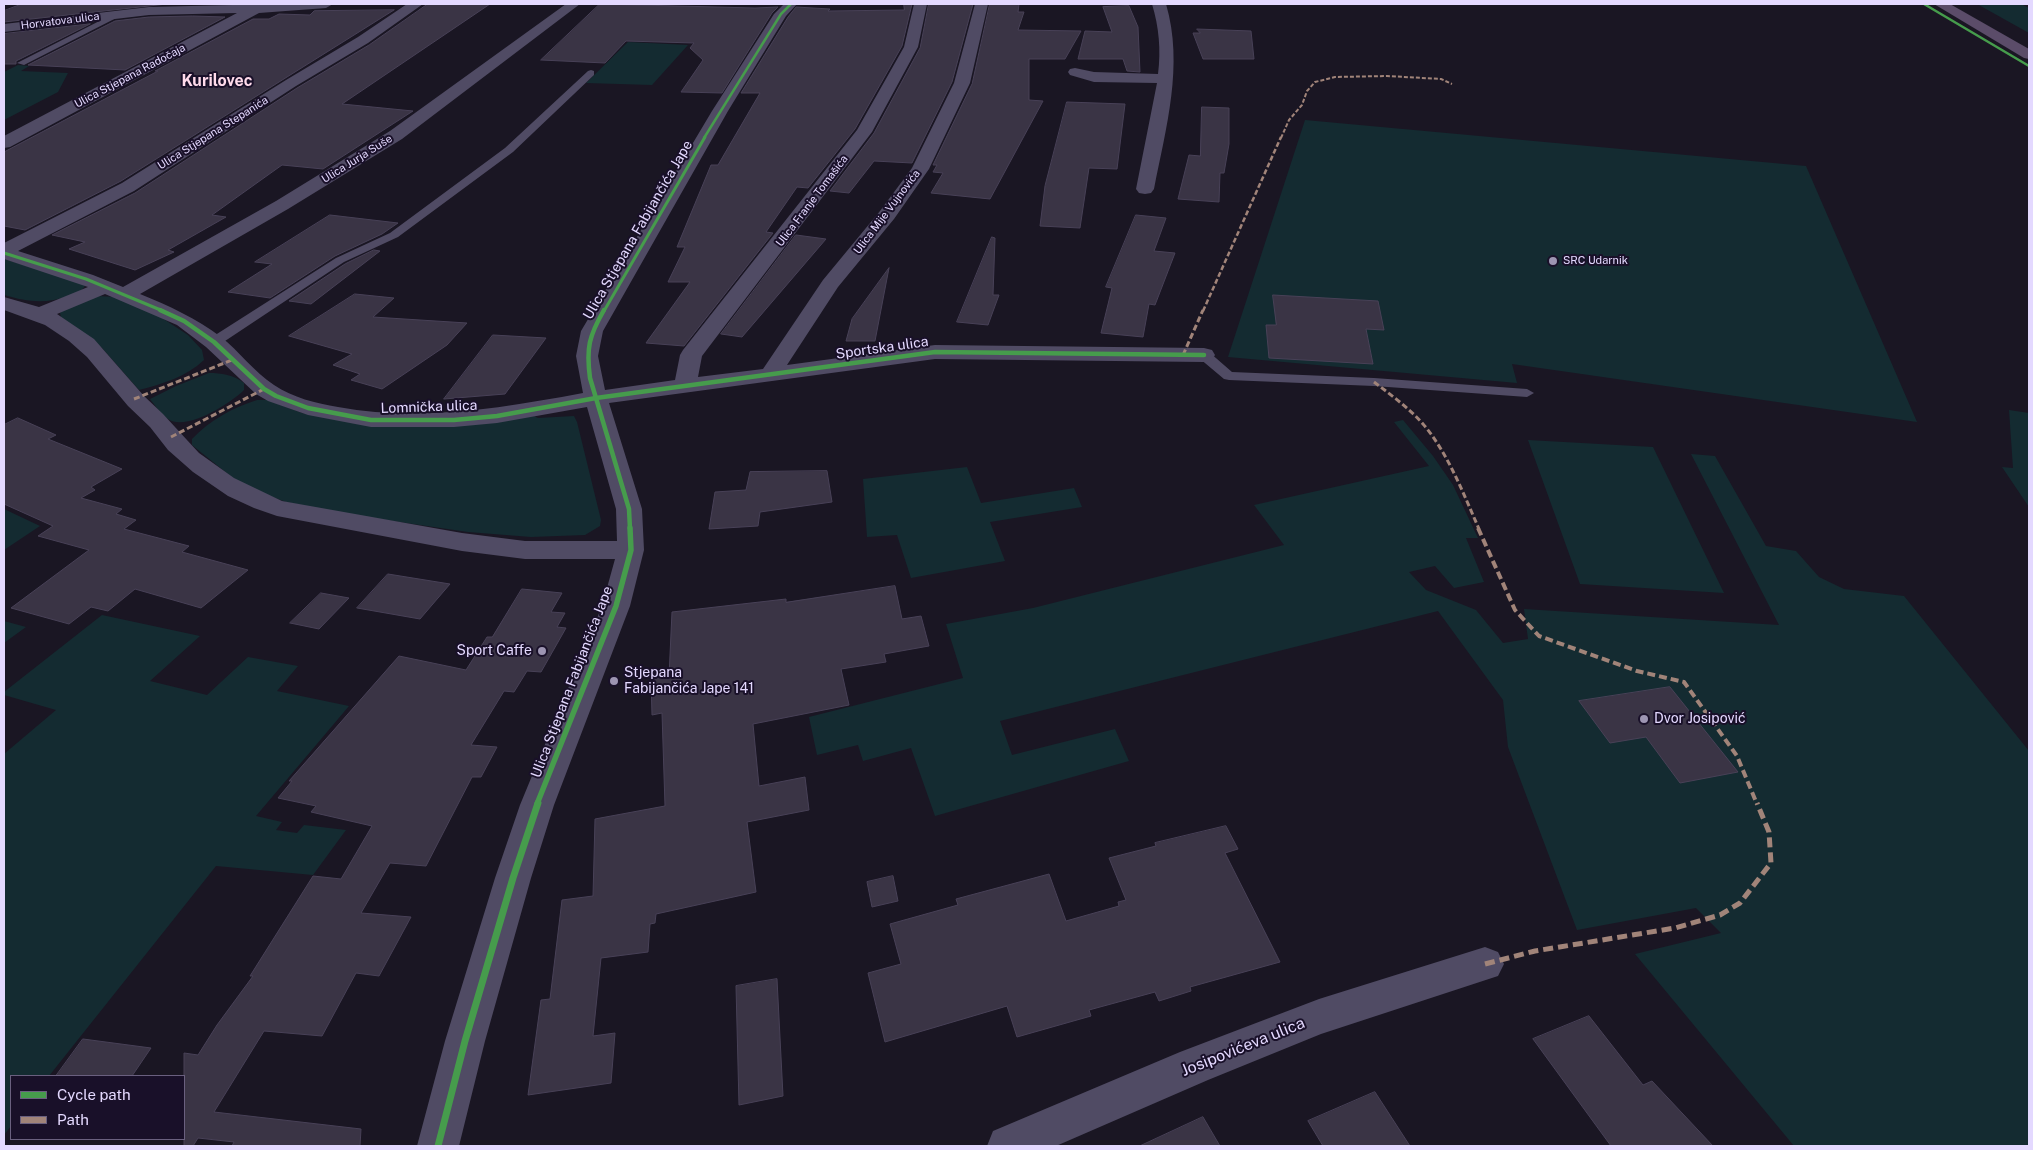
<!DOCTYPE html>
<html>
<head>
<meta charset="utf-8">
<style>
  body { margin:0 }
  #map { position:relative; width:2033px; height:1150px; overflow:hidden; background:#1a1623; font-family:"Public Sans",sans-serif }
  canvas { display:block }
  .frame { position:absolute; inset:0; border:5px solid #e4d9ff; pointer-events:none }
  .legend { position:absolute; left:10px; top:1075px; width:175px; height:65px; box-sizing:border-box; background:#191029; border:1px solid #6a607f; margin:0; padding:6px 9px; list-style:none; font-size:15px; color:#e4d9ff }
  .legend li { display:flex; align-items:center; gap:10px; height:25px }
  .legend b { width:25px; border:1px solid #6a607f }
</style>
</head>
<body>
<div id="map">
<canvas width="2033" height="1150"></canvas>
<div class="frame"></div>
<ul class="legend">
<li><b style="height:6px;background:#469c4c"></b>Cycle path</li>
<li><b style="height:6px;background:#a18479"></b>Path</li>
</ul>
</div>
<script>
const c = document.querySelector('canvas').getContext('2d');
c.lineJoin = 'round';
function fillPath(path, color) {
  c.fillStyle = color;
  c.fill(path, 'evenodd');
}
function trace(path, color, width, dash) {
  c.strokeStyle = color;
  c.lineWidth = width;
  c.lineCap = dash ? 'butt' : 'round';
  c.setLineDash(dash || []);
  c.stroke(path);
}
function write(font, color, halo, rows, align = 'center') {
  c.font = font + ' "Public Sans",sans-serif';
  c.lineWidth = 4;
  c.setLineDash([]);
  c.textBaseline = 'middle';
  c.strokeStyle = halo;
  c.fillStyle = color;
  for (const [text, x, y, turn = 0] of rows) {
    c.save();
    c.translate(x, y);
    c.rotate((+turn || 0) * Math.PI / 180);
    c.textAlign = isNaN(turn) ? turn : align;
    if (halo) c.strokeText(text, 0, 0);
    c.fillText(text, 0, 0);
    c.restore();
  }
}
const green = new Path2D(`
  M1977,4H2021L2029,8V33Z
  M628,42L688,45L652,85L586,83Z
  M18,65L29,66L21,71L68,73L58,92L4,120V72Z
  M1305,120L1806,166L1917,422L1512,364L1517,383L1228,357Z
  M4,259L80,282L85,286C81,292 76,293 69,296C45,304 28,302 4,295Z
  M97,296L116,297L159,316L188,335L202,350L204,360C186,377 162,384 139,390L102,348L61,317L60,313L64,307Z
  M209,373C221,373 234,375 244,383V390C231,403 186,432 168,419C161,415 155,405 150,399L176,386Z
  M257,400H268L302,413L365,425L452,426L534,416L538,418L574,416L577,422L601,520L600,526L585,535L531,537L468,532L344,514L286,502L259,492L234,479L192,445V439C210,420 232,408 257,400Z
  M2009,410L2029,413V507L2002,467L2013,468Z
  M1403,420L1433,456L1453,485L1478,538H1466L1484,582L1454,588L1435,566L1409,572L1426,590L1476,610L1503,643L1528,639L1524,609L1779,625L1691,454L1715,456L1766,546L1796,551L1819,577L1844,589L1904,596L2029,751V1146H1794L1635,954L1721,933L1696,908L1577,930L1508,747L1503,700L1438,611L1000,721L1012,755L1115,729L1129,761L935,816L911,748L863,761L858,745L817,755L809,717L963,678L946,624L1033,608L1284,545L1254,505L1429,466L1394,422Z
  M1528,440L1653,447L1724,593L1580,584Z
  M967,467L981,503L1074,488L1082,507L990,522L1005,561L911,578L897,535L867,537L863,479Z
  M4,509L40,526L4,550Z
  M102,615L200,636L150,681L207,695L248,657L298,666L277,691L349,706L256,816L282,822L276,830L297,833L304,825L346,830L313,875L216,866L49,1076H11V1126L4,1135V754L56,710L4,695V692Z
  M4,621L26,627L4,643Z`);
const building = new Path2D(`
  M22,4H167L4,22V11Z
  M428,4H490L342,104L413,111L323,169L282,165L212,215L226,217L168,250L174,252L135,270L69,249L85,242L52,235L135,193L297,88L369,45Z
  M600,4L755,8L778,7L772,13L722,93L681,92L703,60L690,48L694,43L626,41L605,63L541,60Z
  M904,4H912L902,46L855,129L808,188L797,187L766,232L773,233L684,346L646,343L690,282H668L685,247H677L711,165H718L760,93H741L788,17L796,7L830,9L828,11L904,10Z
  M929,4H973L952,82L912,163L874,161L849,193L830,191L874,133L920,48Z
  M990,4H1019L1018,12H1024L1018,30L1081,31L1065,59H1029V100L1043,101L990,199L931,193L943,173L933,172L937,165H933L972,84Z
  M1129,6L1138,27L1140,72L1127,71L1123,59H1078L1085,31L1112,32L1103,7Z
  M394,10L121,181L25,230L4,226V152L158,71H155L253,19H269L279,14L310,15L314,11Z
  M193,16L225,17L125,70L28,65L115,21L149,17Z
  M90,24L16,61V64H4V34Z
  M1197,29L1251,31L1254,59H1203L1193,33H1200Z
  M1067,102L1125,104L1117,169L1089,168L1080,228L1040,226L1045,186Z
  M1202,107L1229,108V144L1224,173H1220L1219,202L1178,199L1189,155L1200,156Z
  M330,215L398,223L382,234L335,256L270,298L228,292L272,264L255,262Z
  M1136,215L1166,218L1154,251L1175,253L1155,305L1149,304L1143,337L1101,333L1112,288L1106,287Z
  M796,235L826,239L742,337L721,334Z
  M992,237L995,238L993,295H999L988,325L957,322Z
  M374,250L380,251L311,304L289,301L345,264Z
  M889,268L875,341H846L852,319Z
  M355,294L394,298L373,317L467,323L447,345L382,389L351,380L360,374L333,365L352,354L289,336Z
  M1273,295L1378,301L1384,330L1366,329L1373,364L1269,358L1266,325H1276Z
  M493,335L546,338L505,394L444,399Z
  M18,418L56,435L48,439L122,469L91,487L95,490L81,498L122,509L116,514L136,520L124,529L189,546L182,552L248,570L201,608L135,589L108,611L91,607L69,624L11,608L89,550L38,536L53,526L4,504V425Z
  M827,471L832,502L760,512L758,526L709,529L715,492L746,490L750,472Z
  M388,574L450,584L420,619L357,608Z
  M895,586L902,619L921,616L929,646L884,654L886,662L841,669L849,705L753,724L759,786L805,777L809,810L747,822L756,892L656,914L655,923L650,924L648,952L601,958L593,1036L615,1033L611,1083L528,1095L541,1000L550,999L562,900L593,896L595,819L665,806L662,713L652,715L651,679L669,676L672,612L786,599V602Z
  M522,589L562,593L551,612L565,613L557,627L566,628L541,672L527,671L514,692L504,691L471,745L497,747L481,777H472L426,866L390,863L361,913L411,917L379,976L356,973L322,1036L264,1031L214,1112L361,1129L360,1146H232L234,1142L198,1138L193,1146H184V1053L198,1055L217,1025L253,976H250L313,876L341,879L372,826L311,812L316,806L278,798L292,781H289L399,656L466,670L487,637H492Z
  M321,593L349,598L319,629L290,623Z
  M1670,687L1738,772L1680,783L1646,737L1610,743L1579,701Z
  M1226,826L1238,849L1225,853L1280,962L1190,987L1191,991L1159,1001L1155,992L1089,1010L1091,1016L1017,1037L1007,1006L885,1042L868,973L901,964L890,924L958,905L956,899L1049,874L1066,921L1119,906L1118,902L1126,900L1109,858L1156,846L1155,843Z
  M893,876L898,901L872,907L867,882Z
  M777,979L783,1096L739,1105L736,986Z
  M1589,1016L1643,1085L1652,1081L1713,1146H1611L1533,1039Z
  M83,1039L151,1048L132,1076H56Z
  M1375,1092L1410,1146H1323L1308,1121Z
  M1203,1117L1220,1146H1140Z`);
const lane = new Path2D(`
  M119,11L126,13L24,65L17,63Z
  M591,70L594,71V75L513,152L398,237L344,262L219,345H209L208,342L209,339L336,258L390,233L505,148L588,71Z
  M1204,351L1209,352L1232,372L1374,378L1527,389L1534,393L1527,397L1374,386L1229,380L1224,379L1199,358L1197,355L1199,352Z`);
const street = new Path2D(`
  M274,4H333L326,8L259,13L10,147L4,148V136L237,13L149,15L4,32V24L149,7Z
  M407,4H423L368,43L296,86L134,191L18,251L93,275L123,287L276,201L390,131L566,4H580L402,139L288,209L140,294C169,306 196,318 221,337C239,351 254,372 274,385C293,398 316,403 338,407C420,422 502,408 583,393L576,356L581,331L712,111L774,14L784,4H797L786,16L728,111L603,331L598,356L605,390L675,380L680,355L683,350L857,130L904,47L914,4H927L918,47L872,132L702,356L698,377L763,369L823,280L880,211L912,168L954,83L975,4H988L970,83L929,169L894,219L838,287L787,365L935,345L1204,348L1212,350L1215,355L1212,360L1204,362L935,359L609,403L642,509L644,550L630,606L554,805L531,878L485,1041L459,1146H417L445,1041L495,878L520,805L602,606L615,559H525L462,551L277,516L254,508L228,496L193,472L168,450L150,427L128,406L87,357L69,341L45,325L4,310V297L39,307L88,287L4,259V243L122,183L286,80L358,37ZM105,294L177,325L206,347L256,394L268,401L308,415L371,427H454L497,423L587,407L616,509L617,541H525L462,533L282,501L234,478L199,453L163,414L144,396L94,339L57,314Z
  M1152,4H1166C1184,65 1166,128 1154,189L1151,193L1145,194L1139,193L1136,189L1157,83L1094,82L1070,75L1068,72L1070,69L1075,68L1094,72L1158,74C1161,50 1159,27 1152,4Z
  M1485,947L1498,952L1504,964L1498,976L1321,1034L1208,1080L1056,1146H987L993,1131L1180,1052L1319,999Z`);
const primary = new Path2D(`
  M1934,4H1950L2029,49V59L2024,58Z`);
const quietFar4 = new Path2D(`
  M1281,138L1289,120L1302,105L1307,91L1315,82L1335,77L1387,76L1441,79L1452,84`);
const quietFar3 = new Path2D(`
  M1203,311L1281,137`);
const quietFar2 = new Path2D(`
  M1183,355L1203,310
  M1374,382C1391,395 1409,408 1423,424C1448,453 1464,495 1479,529
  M134,399L232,360
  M171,437L264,389`);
const quietFar1 = new Path2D(`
  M1478,528L1515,610L1539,636L1637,671L1684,682L1737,756L1757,804`);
const quiet = new Path2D(`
  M1485,964L1535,951L1675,928L1720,915L1740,903L1771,863L1769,832L1757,803`);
const cyclewayFar4 = new Path2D(`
  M1924,4L2029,66
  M704,138L781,14L791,4`);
const cyclewayFar3 = new Path2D(`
  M4,253L86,279L163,311
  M604,311L705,137`);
const cyclewayFar2 = new Path2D(`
  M160,310L184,321L214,342L264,389L276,396L308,408L371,420H454L497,416L596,398L935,352L1204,355
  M604,310C589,336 586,348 590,378L629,509L630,529`);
const cyclewayFar1 = new Path2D(`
  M537,804L616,606L631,550L630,528`);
const cycleway = new Path2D(`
  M438,1146L465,1041L513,878L538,803`);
const markers = [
  [1553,261,5,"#9d95b2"],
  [542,651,5,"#9d95b2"],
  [614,681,5,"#9d95b2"],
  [1644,719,5,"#9d95b2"]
];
const farStreetnames = [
  ["Horvatova ulica",60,21,-7],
  ["Ulica Stjepana Radočaja",130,76,-28],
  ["Ulica Stjepana Stepanića",213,133,-32],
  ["Ulica Jurja Suše",357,159,-32],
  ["Ulica Franje Tomašića",812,201,-53],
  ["Ulica Mije Vujnovića",887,212,-53]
];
const farPoinames = [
  ["SRC Udarnik",1563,261]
];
const streetNames = [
  ["Ulica Stjepana Fabijančića Jape",638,230,-60],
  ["Sportska ulica",882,348,-8],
  ["Lomnička ulica",429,407,-2],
  ["Ulica Stjepana Fabijančića Jape",572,682,-69]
];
const poiNames = [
  ["Sport Caffe",532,651,"right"],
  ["Stjepana",624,673],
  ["Fabijančića Jape 141",624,689],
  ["Dvor Josipović",1654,719]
];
const farDistrictnames = [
  ["Kurilovec",217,81]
];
const nearStreetnames = [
  ["Josipovićeva ulica",1243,1047,-22]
];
fillPath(green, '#142b31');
fillPath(building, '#3a3445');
trace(building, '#484157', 1);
fillPath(lane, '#504b64');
fillPath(street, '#504b64');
fillPath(primary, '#5b4c69');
trace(quietFar4, '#a18479', 2, [4, 2]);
trace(quietFar3, '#a18479', 2.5, [5, 2.5]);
trace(quietFar2, '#a18479', 3, [6, 3]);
trace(quietFar1, '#a18479', 4, [8, 4]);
trace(quiet, '#a18479', 5, [10, 5]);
trace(cyclewayFar4, '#469c4c', 2.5);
trace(cyclewayFar3, '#469c4c', 3);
trace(cyclewayFar2, '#469c4c', 4.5);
trace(cyclewayFar1, '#469c4c', 5.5);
trace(cycleway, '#469c4c', 7);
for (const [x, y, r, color] of markers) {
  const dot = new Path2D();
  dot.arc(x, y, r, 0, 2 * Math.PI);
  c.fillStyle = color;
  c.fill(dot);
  trace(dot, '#191029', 2);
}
write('11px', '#e4d9ff', '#191029', farStreetnames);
write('11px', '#e4d9ff', '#191029', farPoinames, 'left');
write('14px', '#e4d9ff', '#191029', streetNames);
write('14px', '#e4d9ff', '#191029', poiNames, 'left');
write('bold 16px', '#ffdbeb', '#191029', farDistrictnames);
write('16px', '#e4d9ff', '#191029', nearStreetnames);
</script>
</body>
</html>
